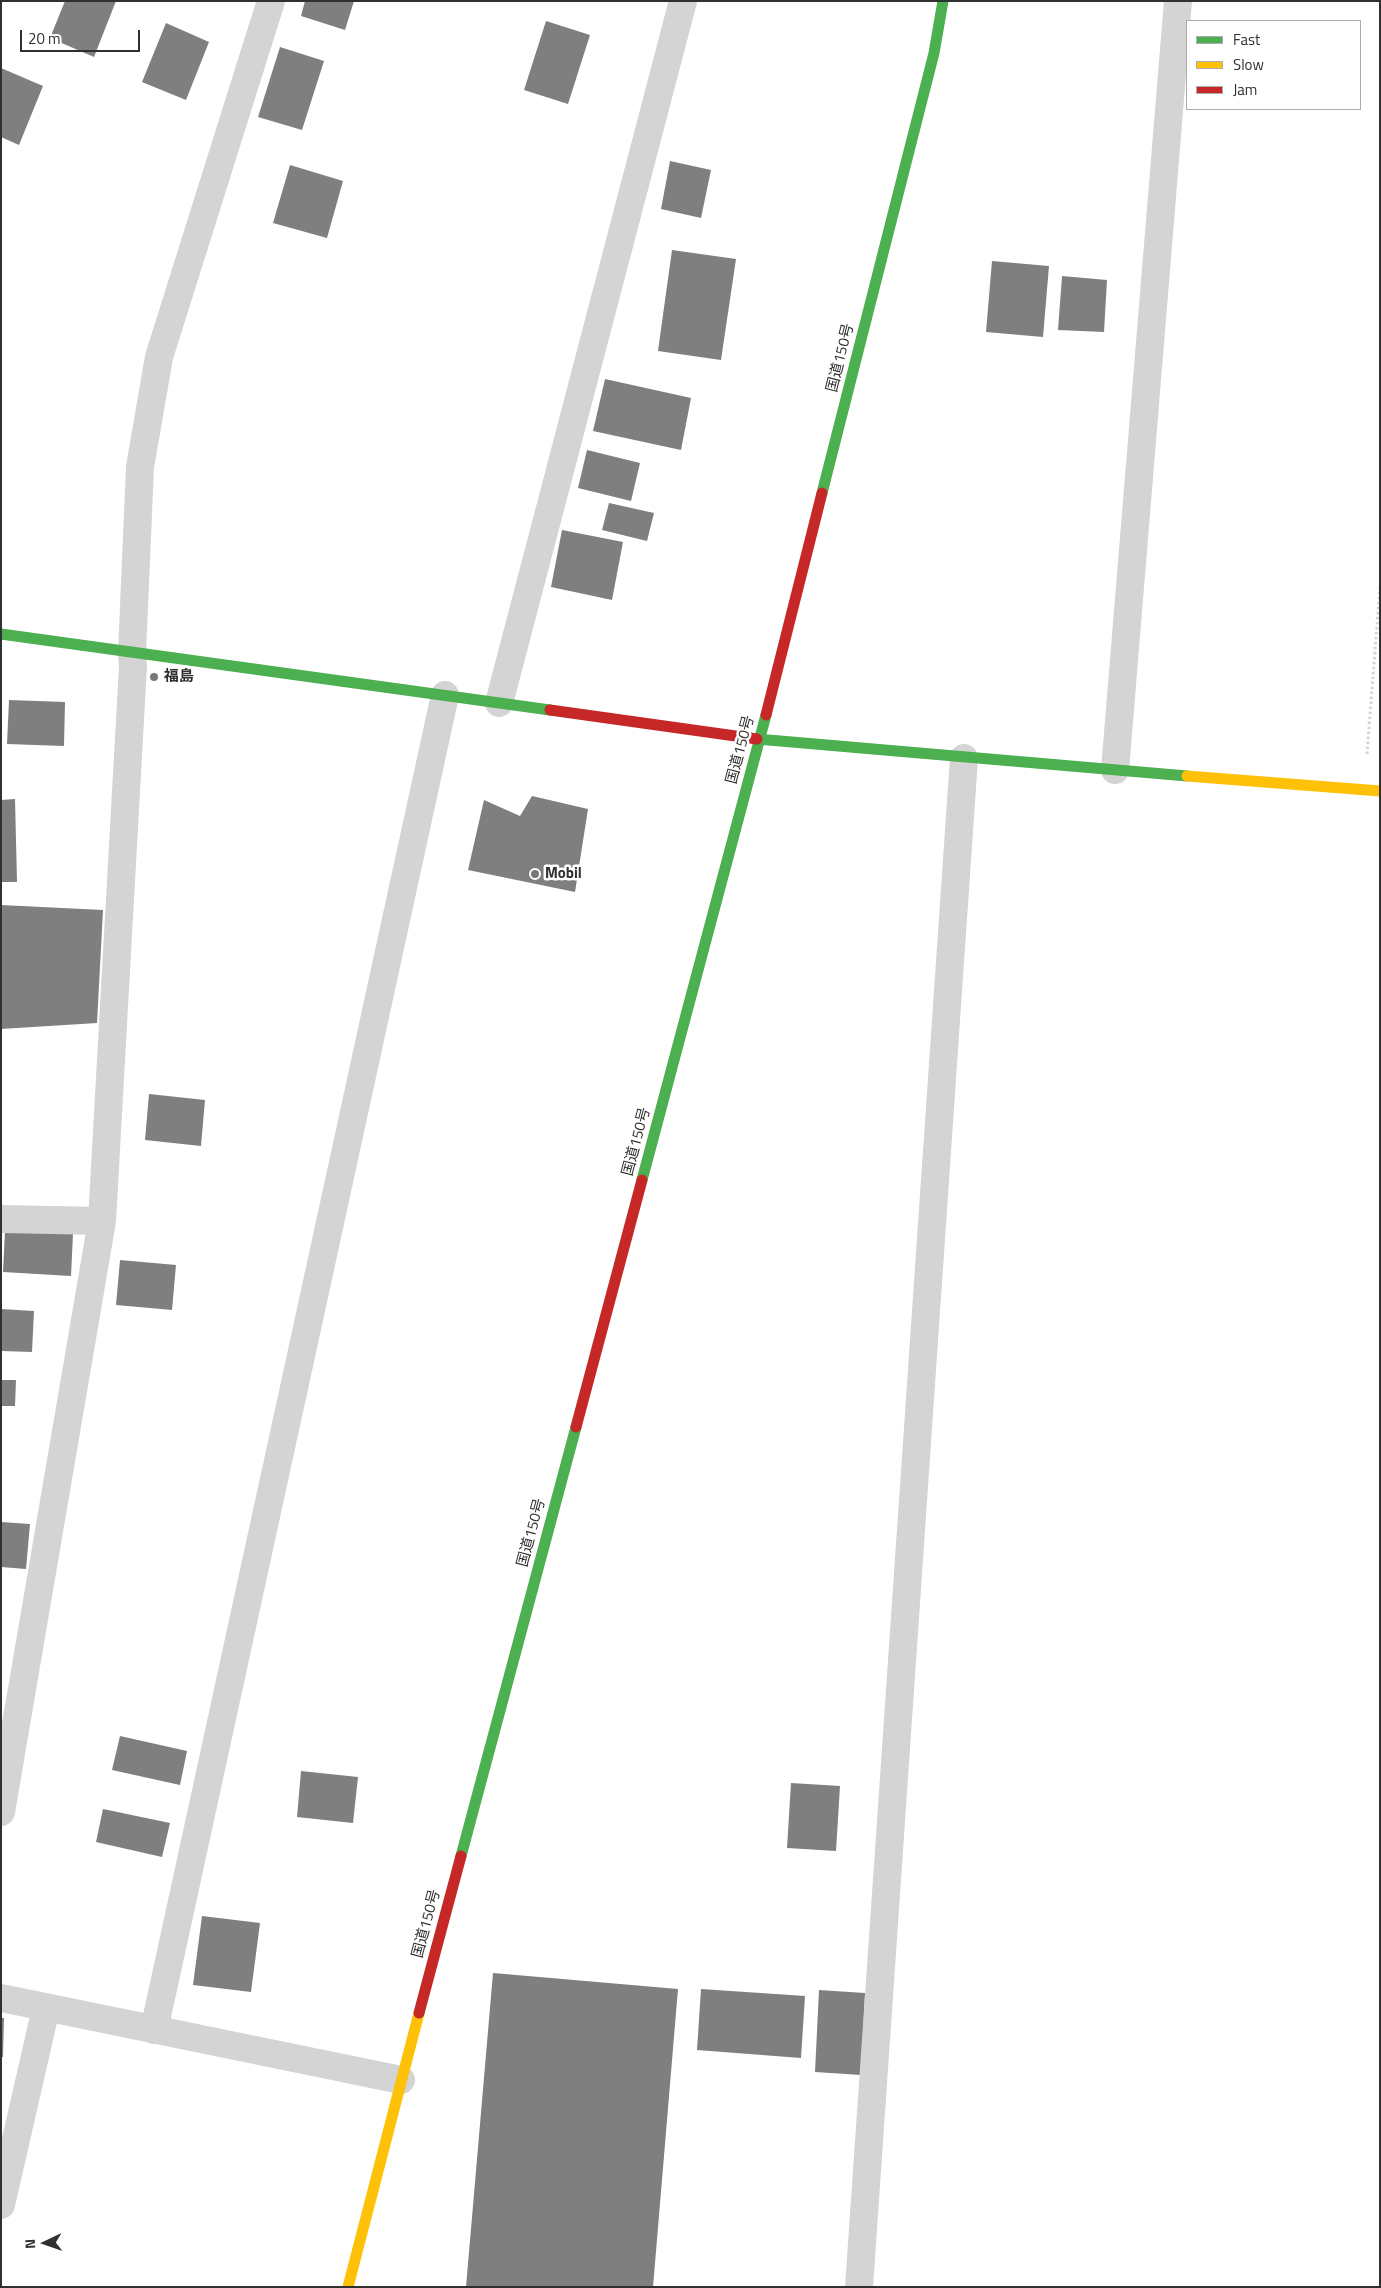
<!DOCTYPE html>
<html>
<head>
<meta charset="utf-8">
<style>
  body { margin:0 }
  #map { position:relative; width:1381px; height:2288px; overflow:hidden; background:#fff; font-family:"Titillium Web",sans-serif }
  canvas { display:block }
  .frame { position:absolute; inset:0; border:2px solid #303030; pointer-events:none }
  .legend { position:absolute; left:1186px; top:20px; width:175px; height:90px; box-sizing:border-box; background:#fff; border:1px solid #acacac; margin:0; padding:6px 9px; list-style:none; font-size:15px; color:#303030 }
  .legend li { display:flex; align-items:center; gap:10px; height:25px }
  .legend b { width:25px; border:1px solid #acacac }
  .north { position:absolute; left:20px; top:2218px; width:50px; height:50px; -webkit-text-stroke:4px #fff; paint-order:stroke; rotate:267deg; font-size:14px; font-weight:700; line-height:20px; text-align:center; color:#303030 }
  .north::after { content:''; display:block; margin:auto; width:18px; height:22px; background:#303030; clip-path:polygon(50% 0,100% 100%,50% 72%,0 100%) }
  .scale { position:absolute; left:20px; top:30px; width:120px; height:22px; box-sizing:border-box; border:2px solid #303030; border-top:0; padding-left:6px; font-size:15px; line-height:18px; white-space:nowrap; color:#303030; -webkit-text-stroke:4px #fff; paint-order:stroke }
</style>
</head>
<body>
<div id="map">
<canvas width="1381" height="2288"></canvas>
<div class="frame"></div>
<ul class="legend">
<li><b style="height:6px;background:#4caf50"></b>Fast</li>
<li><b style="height:6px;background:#ffc107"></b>Slow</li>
<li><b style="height:6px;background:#c62828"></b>Jam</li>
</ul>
<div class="north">N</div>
<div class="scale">20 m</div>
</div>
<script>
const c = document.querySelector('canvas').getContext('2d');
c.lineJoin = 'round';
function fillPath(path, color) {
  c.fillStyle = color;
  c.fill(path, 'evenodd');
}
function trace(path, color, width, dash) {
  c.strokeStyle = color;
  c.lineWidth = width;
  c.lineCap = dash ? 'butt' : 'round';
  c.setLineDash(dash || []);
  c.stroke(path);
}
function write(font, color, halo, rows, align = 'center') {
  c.font = font + ' "Titillium Web","Noto Sans JP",sans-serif';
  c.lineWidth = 5;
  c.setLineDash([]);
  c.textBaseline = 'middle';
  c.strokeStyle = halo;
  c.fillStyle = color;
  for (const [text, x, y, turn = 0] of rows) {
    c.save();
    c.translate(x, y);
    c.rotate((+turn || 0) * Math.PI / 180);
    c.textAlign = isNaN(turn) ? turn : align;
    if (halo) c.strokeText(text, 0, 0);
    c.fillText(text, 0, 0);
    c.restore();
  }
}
const building = new Path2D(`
  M65,1H116L94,57L50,38Z
  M305,1H354L345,30L301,16Z
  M546,21L590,35L568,104L524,90Z
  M166,23L209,42L186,100L142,82Z
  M280,47L324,61L302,130L258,117Z
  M1,68L43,86L19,145L1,137Z
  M670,161L711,170L701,218L661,209Z
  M290,165L343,181L327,238L273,223Z
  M672,250L736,259L721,360L658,351Z
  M992,261L1049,266L1043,337L986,332Z
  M1062,276L1107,280L1104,332L1058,330Z
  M605,379L691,398L681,450L593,431Z
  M587,450L640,463L631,501L578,488Z
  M609,503L654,513L647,541L602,530Z
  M562,530L623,542L612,600L551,587Z
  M9,700L65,702L64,746L7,744Z
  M532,796L588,809L575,892L468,870L484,800L520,816Z
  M15,799L17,882H1V800Z
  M1,905L103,910L97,1023L1,1029Z
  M149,1094L205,1100L201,1146L145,1140Z
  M5,1231L73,1234L71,1276L3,1272Z
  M120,1260L176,1265L172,1310L116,1305Z
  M1,1309L34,1311L32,1352L1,1351Z
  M1,1380H16L15,1406H1Z
  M1,1522L30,1524L26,1569L1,1567Z
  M120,1736L187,1751L180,1785L112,1770Z
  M301,1771L358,1777L353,1823L297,1817Z
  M791,1783L840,1786L836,1851L787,1848Z
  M103,1809L170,1823L162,1857L96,1842Z
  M202,1916L260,1923L251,1992L193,1985Z
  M493,1973L678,1989L653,2287H466Z
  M701,1989L805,1996L801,2058L697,2050Z
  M819,1990L865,1993L861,2075L815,2072Z
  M1,2018H4L3,2057H1Z`);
const path = new Path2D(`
  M1367,754L1380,587`);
const street = new Path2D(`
  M499,703L683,1
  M1115,770L1178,1
  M1,1219L102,1221
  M1,1812L102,1221L133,666L132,653L140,467L159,357L271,1
  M1,1998L401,2080
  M154,2030L445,695
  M1,2205L46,2008
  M859,2287L964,758`);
const fast = new Path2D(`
  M822,493L934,53L943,1
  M1,634L550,710
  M757,739L1187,776
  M642,1180L766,715
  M461,1856L576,1427`);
const slow = new Path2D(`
  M1187,776L1380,791
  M348,2287L419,2013`);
const jam = new Path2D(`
  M550,710L757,739
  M766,715L822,493
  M576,1427L642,1180
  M419,2013L461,1856`);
const markers = [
  [154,677,5,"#787878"],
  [535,874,5,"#787878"]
];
const streetNames = [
  ["国道150号",841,358,-76],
  ["国道150号",741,750,-75],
  ["国道150号",637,1142,-75],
  ["国道150号",532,1533,-75],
  ["国道150号",427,1924,-75]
];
const poiNames = [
  ["福島",164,677],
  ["Mobil",545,874]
];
fillPath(building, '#7f7f7f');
trace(path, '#d4d4d4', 3, [2.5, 2.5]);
trace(street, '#d4d4d4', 28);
trace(fast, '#4caf50', 11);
trace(slow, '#ffc107', 11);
trace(jam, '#c62828', 11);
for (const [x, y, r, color] of markers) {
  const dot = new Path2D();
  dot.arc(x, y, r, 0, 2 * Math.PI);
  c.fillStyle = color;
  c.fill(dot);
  trace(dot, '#fff', 2);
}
write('15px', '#303030', '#fff', streetNames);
write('bold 15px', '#303030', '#fff', poiNames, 'left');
</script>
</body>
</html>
